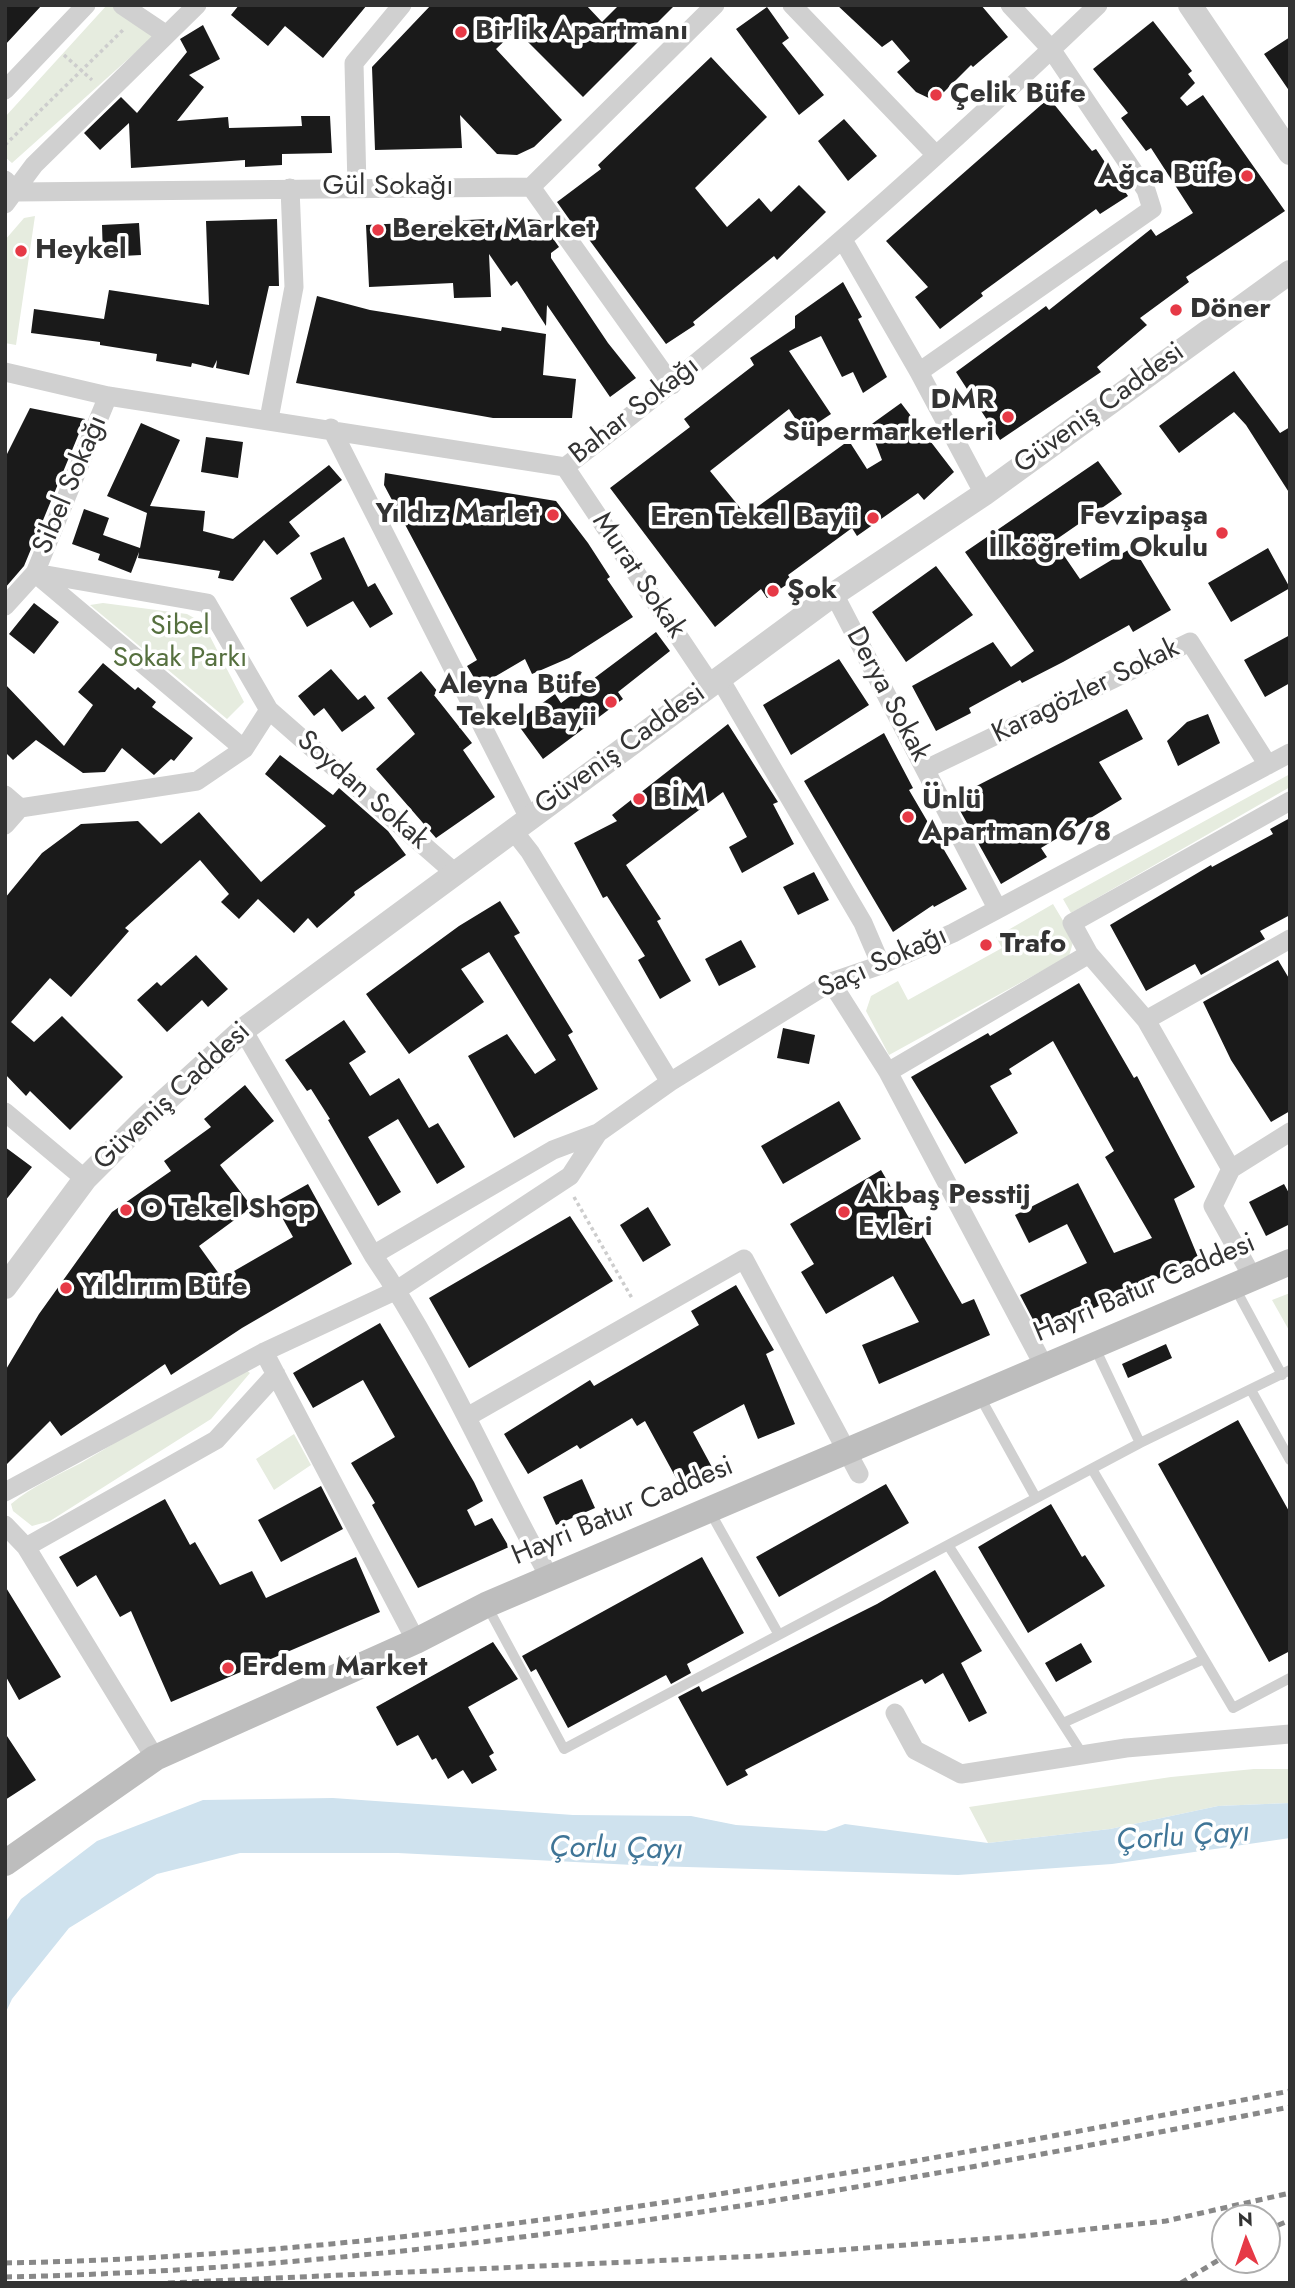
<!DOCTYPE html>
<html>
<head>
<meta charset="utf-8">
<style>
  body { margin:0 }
  #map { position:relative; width:1295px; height:2288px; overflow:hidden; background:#fff; font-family:Jost,sans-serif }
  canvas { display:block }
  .frame { position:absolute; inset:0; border:7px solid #333; pointer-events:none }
  .north { position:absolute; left:1211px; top:2204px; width:70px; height:70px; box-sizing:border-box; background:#fff; border:2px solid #adadad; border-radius:50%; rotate:358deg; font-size:19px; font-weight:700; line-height:28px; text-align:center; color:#333 }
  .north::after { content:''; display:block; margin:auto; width:24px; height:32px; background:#e63946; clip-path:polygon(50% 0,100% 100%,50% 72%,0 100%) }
</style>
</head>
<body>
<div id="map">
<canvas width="1295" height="2288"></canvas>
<div class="frame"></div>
<div class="north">N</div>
</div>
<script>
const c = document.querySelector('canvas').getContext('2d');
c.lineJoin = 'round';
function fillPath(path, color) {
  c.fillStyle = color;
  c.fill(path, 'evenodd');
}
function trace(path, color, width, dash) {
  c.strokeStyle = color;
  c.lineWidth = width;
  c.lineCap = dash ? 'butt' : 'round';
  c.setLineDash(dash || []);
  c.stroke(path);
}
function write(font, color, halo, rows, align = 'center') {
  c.font = font + ' Jost,sans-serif';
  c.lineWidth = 7;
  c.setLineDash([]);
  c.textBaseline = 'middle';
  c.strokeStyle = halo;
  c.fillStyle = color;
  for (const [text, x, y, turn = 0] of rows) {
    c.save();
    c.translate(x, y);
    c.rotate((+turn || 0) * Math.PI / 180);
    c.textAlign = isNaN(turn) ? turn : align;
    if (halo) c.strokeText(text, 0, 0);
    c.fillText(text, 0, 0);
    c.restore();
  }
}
const green = new Path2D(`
  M107,5H121L154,36L12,163L5,157V117Z
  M35,216L16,345L5,343V240L24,218Z
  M103,603L187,614L203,623L244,702L227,719L90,605Z
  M1290,774V787L1071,913L1063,899Z
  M1053,904L1074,939L1069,956L889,1055L866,1011L871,996L898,981L908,1000L1002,948L996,937Z
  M1290,1293V1332L1272,1300Z
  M244,1368L250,1373L211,1419L50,1521L32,1526L13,1511L11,1504C33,1486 56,1476 81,1463C136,1431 188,1396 244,1368Z
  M294,1434L311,1465L274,1490L256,1459Z
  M1254,1769H1290V1803L1218,1806L1110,1829L988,1843L969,1807L1171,1777Z`);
const water = new Path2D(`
  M333,1798L573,1815L691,1816L736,1825L826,1831L845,1824L988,1843L1110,1829L1218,1806L1290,1803V1838L1112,1864L958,1875L653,1866L398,1853H240L157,1874L69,1928L12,1999L5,2014V1923L21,1899L97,1841L203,1800Z`);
const building = new Path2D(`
  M5,5H42L5,45Z
  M239,5H367L323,58L285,26L268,46L231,15Z
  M431,5H586L602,22L619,5H675L583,97L516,30L496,49L562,120L534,147L517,155L497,154L460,115L462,148L375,150L372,67Z
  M837,5H981L1008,37L973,67L971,65L935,101L916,92L897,72L910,61L892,40L882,47Z
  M767,7L789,38L782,43L824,95L799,115L736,29Z
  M1153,21L1192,71L1188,74L1195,83L1180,98L1187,106L1203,95L1285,211L1186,277L1189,282L1140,318L1147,325L1097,367L1101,372L1000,440L956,372L1046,306L1049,310L1151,229L1156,236L1193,213L1151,148L1146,151L1121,118L1128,113L1093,69Z
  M203,25L220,59L189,75L204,87L177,121L228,117L229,128L302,126L301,116H330L332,153L282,154V165L245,167V160L131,168L129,123L100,150L84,133L121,97L137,113L187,52L180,39Z
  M1290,37V92L1264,54Z
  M711,57L767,117L695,188L727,227L759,198L771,212L799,185L826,212L777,260L774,256L693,322L695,325L666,344L582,230L579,233L557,202L601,169L598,165Z
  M1049,98L1092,151L1096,149L1128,196L1100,214L1096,209L981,293L983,296L940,329L915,297L928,287L886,241Z
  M844,119L877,156L848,181L818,141Z
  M511,218L540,220L559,247L551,253V258L608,343L636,378L610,397L547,305L546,326L517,281L511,286L489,254L491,297L454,298L453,283L369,287L366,225L487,219L488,235Z
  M277,219L279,286H269L249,375L216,368L217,360L213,368L192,363L191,367L156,361L157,354L100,345V342L31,333L34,309L104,319L109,290L209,305L206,221Z
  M139,223L141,255L103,257L102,225Z
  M843,282L862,317L858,319L887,377L863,393L853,372L842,377L821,336L789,351L831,414L804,432L789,409L710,471L746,515L844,444H851L867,469L882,460L869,426L901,403L954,472L924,500L918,493L857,536L852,528L788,575L792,581L767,598L761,589L715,627L610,488L690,427L684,419L754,365L750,358L795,328V316Z
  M317,296L370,310L501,331L502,327L546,334L543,375L576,379L572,418H493L296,383Z
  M1234,371L1280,433L1290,427V494L1246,425L1234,412L1179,453L1159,426Z
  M30,408L85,419L24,566L5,588V458Z
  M141,423L180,440L150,506L205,511L203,531L233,539L329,465L342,480L289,522L300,536L277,555L264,540L233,581L218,578L220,571L138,558L139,552L131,573L98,560L100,554L72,544L84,509L109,518L103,535L140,548L147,513L107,496Z
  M206,437L243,442L238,478L201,472Z
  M1098,461L1122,494L1054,541L1080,579L1133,547L1171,610L1133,632L1129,625L1063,662L1022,683L1020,680L969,708L971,713L936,731L912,686L993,642L1011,667L1034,651L965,552Z
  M385,473L556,501L588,543L610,577L607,579L633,617L569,658L532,674L525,659L479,686L467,666L477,660L384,485Z
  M344,537L368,587L375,583L393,614L370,628L353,601L307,627L290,598L322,579L310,553Z
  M1268,548L1290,588L1231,622L1208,583Z
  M936,566L973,615L906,662L872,612Z
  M34,603L59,622L34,654L9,634Z
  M656,632L670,651L618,692L623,699L543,759L516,722L555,694L561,703Z
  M1290,635V683L1265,697L1244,660Z
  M839,659L869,705L791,755L763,705Z
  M103,663L135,690L138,687L156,702L152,707L193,738L174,761L171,759L154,775L122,748L105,772L83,773L36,740L13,760L5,752V684L64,746L93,705L78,692Z
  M331,669L358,700L365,695L375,708L342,732L324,708L314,716L298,696Z
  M421,671L438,692L434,695L472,743L463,750L495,797L436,838L376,769L415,734L387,698Z
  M1127,709L1143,739L1099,762L1122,799L1041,848L1047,857L1001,884L953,798Z
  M1208,714L1220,743L1178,766L1167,741L1187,722Z
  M728,724L778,802L773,804L794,844L742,873L729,847L747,837L723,792L626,865L661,919L657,921L691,981L660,999L638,960L645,956L607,896L603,898L574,843L617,821L612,815Z
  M884,733L913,788L909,790L967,889L934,907L933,905L893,932L804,781Z
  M280,755L333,795L339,788L388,831L406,855L354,892L355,895L317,928L308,918L294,933L258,899L239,919L221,902L229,894L200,860L125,928L129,931L71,997L50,978L11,1022L34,1042L62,1016L123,1077L70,1130L30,1091L26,1096L5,1074V898L42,853L81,824L138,821L161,844L199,812L261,882L326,826L265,774Z
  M1290,818V915L1260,931L1265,939L1201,975L1195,964L1146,991L1110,925L1211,865L1212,867L1273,834L1270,829Z
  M814,872L829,900L798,915L783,887Z
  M500,901L520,933L514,936L573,1032L568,1035L598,1089L514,1138L468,1056L507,1034L535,1074L556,1060L489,952L461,969L484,1002L409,1054L366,994L459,926Z
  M741,940L756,967L719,986L705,959Z
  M196,955L228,989L208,1007L202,1000L167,1032L137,1000L157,982L161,986Z
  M1278,960L1290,980V1111L1271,1122L1231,1060L1203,1002Z
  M1079,983L1134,1078L1137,1076L1195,1187L1174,1199L1200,1262L1132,1289L1136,1296L1110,1309L1107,1302L1040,1333L1020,1295L1087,1263L1067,1224L1029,1243L1015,1215L1078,1183L1114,1253L1152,1238L1105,1157L1114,1151L1053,1041L1009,1069L1012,1074L990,1086L1018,1133L965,1164L911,1077L988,1033L990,1036Z
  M344,1020L366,1052L349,1063L370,1096L399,1078L429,1128L438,1123L465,1167L437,1184L398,1119L368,1137L401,1192L378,1206L328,1120L330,1119L311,1089L307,1091L285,1060Z
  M783,1028L815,1035L809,1064L777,1058Z
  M245,1085L274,1121L220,1165L252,1207L199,1246L222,1278L293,1237L274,1203L308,1184L352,1264L242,1328L171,1375L165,1364L61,1436L50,1421L5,1466V1371L39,1314L112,1212L171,1171L164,1161L211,1127L204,1119Z
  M839,1101L861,1139L783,1184L761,1146Z
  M5,1147L32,1167L5,1201Z
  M881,1170L909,1218L912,1217L962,1304L974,1299L990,1335L879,1384L862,1345L919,1322L893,1276L826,1314L801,1272L814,1264L790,1224Z
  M1284,1184L1290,1195V1224L1266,1236L1249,1202Z
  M648,1207L671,1245L643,1262L620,1225Z
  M570,1216L613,1281L469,1368L429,1298Z
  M736,1285L774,1350L766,1354L795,1424L758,1439L744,1404L693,1432L713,1469L681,1487L645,1421L637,1426L632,1418L580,1449L577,1445L528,1474L504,1434L590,1380L594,1386L699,1325L691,1311Z
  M380,1323L474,1482L483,1501L467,1510L475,1526L492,1518L509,1547L418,1588L372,1505L375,1503L351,1463L395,1437L363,1380L313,1408L293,1373Z
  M1166,1344L1172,1358L1128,1378L1122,1364Z
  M1238,1420L1290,1513V1651L1269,1662L1158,1464Z
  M582,1479L595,1508L556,1525L543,1497Z
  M886,1484L909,1523L779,1597L756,1557Z
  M321,1486L343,1529L281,1562L258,1520Z
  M165,1499L190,1545L195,1542L220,1585L252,1571L266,1598L356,1557L380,1612L171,1702L131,1611L120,1617L96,1575L77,1587L59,1557Z
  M1051,1504L1082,1557L1085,1555L1105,1586L1028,1633L978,1547Z
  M702,1557L744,1633L687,1664L691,1673L671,1684L666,1675L568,1728L536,1669L531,1672L522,1656Z
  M935,1570L982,1651L961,1663L987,1713L969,1722L943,1673L925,1684L922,1679L745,1770L748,1775L727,1786L678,1697L699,1686L702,1692L877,1604Z
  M5,1586L61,1677L19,1700L5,1675Z
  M493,1642L518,1679L468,1707L494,1753L489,1756L497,1770L472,1784L463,1770L448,1779L436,1758L432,1760L418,1735L397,1746L376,1707Z
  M1081,1643L1092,1662L1056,1682L1045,1663Z
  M5,1733L36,1780L5,1800Z`);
const path = new Path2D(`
  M64,55L92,80
  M5,145L124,29
  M574,1197L633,1300`);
const service = new Path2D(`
  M1234,1286L1282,1375
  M1095,1348L1140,1443L1290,1370
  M1251,1390L1290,1460
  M980,1397L1036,1498
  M1092,1469L1233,1708L1290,1678
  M709,1510L779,1635
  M948,1545L1083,1755
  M487,1606L564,1749L1140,1443
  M1063,1723L1204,1659`);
const minor = new Path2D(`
  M122,5L165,34
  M792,5L936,155
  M5,90L86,5
  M5,180L17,192L531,187L672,385
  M357,187L354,63L402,5
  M531,187L715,5
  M5,204L34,165L197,5
  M843,240L919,372L984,494
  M5,372L108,396L565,467C752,324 927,168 1098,5
  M919,372L1152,209L1146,190L1051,49L1010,5
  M269,419L294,287L290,188
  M331,428L529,818
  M565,467L711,685
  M36,574L244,749
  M834,594L997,908
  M5,606L35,573L108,396
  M720,679L863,923L881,965
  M269,710L455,873
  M926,769L1190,642L1268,765
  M5,795L20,808
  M20,808L197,781L244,749L269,710L207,603L35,573
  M5,825L20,808
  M512,829L530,852L670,1082L831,982L881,965L953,933L1290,753
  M831,982L888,1072L1044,1366
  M1146,1020L1290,939
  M243,1030L373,1255C443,1357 490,1471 550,1578
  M888,1072L1089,954
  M5,1112L85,1179
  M1231,1169L1146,1020L1089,954L1072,923L1290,801
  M373,1255L553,1150L598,1133
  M1253,1278L1213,1206L1231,1169L1290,1132
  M264,1352L416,1641
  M467,1417L744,1259L859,1474
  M5,1492L264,1352L397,1290L570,1176L598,1133L670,1082
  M5,1525L26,1547L155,1758
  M26,1547L216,1440L276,1374
  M895,1713L915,1750L961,1774L1126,1748L1290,1734`);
const tertiary = new Path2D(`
  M1190,5L1290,153
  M5,1287L85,1179L146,1118L243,1030L834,594L984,494L1290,272`);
const secondary = new Path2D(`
  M5,1863L155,1758L416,1641L486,1605L1290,1262`);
const rail = new Path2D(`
  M1267,2230L1290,2220
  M5,2263C438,2255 866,2172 1290,2091
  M5,2277C439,2268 866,2189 1290,2107
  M168,2283L760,2256L1023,2236L1166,2221L1290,2193
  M1181,2283L1225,2256`);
const markers = [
  [461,32,7,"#e63946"],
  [936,95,7,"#e63946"],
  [1247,176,7,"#e63946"],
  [378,230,7,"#e63946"],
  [21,251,7,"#e63946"],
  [1176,310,7,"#e63946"],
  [1008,417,7,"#e63946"],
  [553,515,7,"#e63946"],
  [873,518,7,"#e63946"],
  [1222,533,7,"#e63946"],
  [773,591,7,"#e63946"],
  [611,702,7,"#e63946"],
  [639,799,7,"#e63946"],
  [908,817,7,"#e63946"],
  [986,945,7,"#e63946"],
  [126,1210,7,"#e63946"],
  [844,1212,7,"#e63946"],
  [66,1288,7,"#e63946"],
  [228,1668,7,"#e63946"]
];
const poiNames = [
  ["Birlik Apartmanı",475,32],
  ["Çelik Büfe",950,95],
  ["Ağca Büfe",1233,176,"right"],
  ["Bereket Market",392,230],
  ["Heykel",35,251],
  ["Döner",1190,310],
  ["DMR",994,401,"right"],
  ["Süpermarketleri",994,433,"right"],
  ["Yıldız Marlet",539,515,"right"],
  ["Fevzipaşa",1208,517,"right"],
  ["İlköğretim Okulu",1208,549,"right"],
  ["Eren Tekel Bayii",859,518,"right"],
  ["Şok",787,591],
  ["Aleyna Büfe",597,686,"right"],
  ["Tekel Bayii",597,718,"right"],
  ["BİM",653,799],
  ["Ünlü",922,801],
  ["Apartman 6/8",922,833],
  ["Trafo",1000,945],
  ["Akbaş Pesstij",858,1196],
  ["Evleri",858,1228],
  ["O Tekel Shop",140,1210],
  ["Yıldırım Büfe",80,1288],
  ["Erdem Market",242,1668]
];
const streetNames = [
  ["Gül Sokağı",388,187],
  ["Güveniş Caddesi",1100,409,-36],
  ["Bahar Sokağı",635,411,-38],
  ["Sibel Sokağı",71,485,-67],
  ["Murat Sokak",638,576,56],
  ["Karagözler Sokak",1086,692,-26],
  ["Derya Sokak",887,695,62],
  ["Güveniş Caddesi",621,750,-36],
  ["Soydan Sokak",362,791,41],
  ["Saçı Sokağı",883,963,-24],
  ["Güveniş Caddesi",173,1097,-43],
  ["Hayri Batur Caddesi",1145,1289,-23],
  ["Hayri Batur Caddesi",623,1512,-23]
];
const parkNames = [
  ["Sibel",180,627],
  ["Sokak Parkı",180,659]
];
const waterNames = [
  ["Çorlu Çayı",1183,1838,-4],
  ["Çorlu Çayı",616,1850,1]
];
fillPath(green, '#e6ecdf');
fillPath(water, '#cfe2ee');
fillPath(building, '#1a1a1a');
trace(path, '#cdcdcd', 3.5, [3.5, 3.5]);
trace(service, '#d0d0d0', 10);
trace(minor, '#d0d0d0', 19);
trace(tertiary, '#d0d0d0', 24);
trace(secondary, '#bdbdbd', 26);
trace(rail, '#888', 5, [7, 5]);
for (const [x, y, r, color] of markers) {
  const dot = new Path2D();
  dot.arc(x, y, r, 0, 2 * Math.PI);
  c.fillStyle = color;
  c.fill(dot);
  trace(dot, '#fff', 2.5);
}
write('bold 28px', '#333', '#fff', poiNames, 'left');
write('28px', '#333', '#fff', streetNames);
write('28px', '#56703f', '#fff', parkNames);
write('italic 30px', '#3f7597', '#fff', waterNames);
</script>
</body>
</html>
